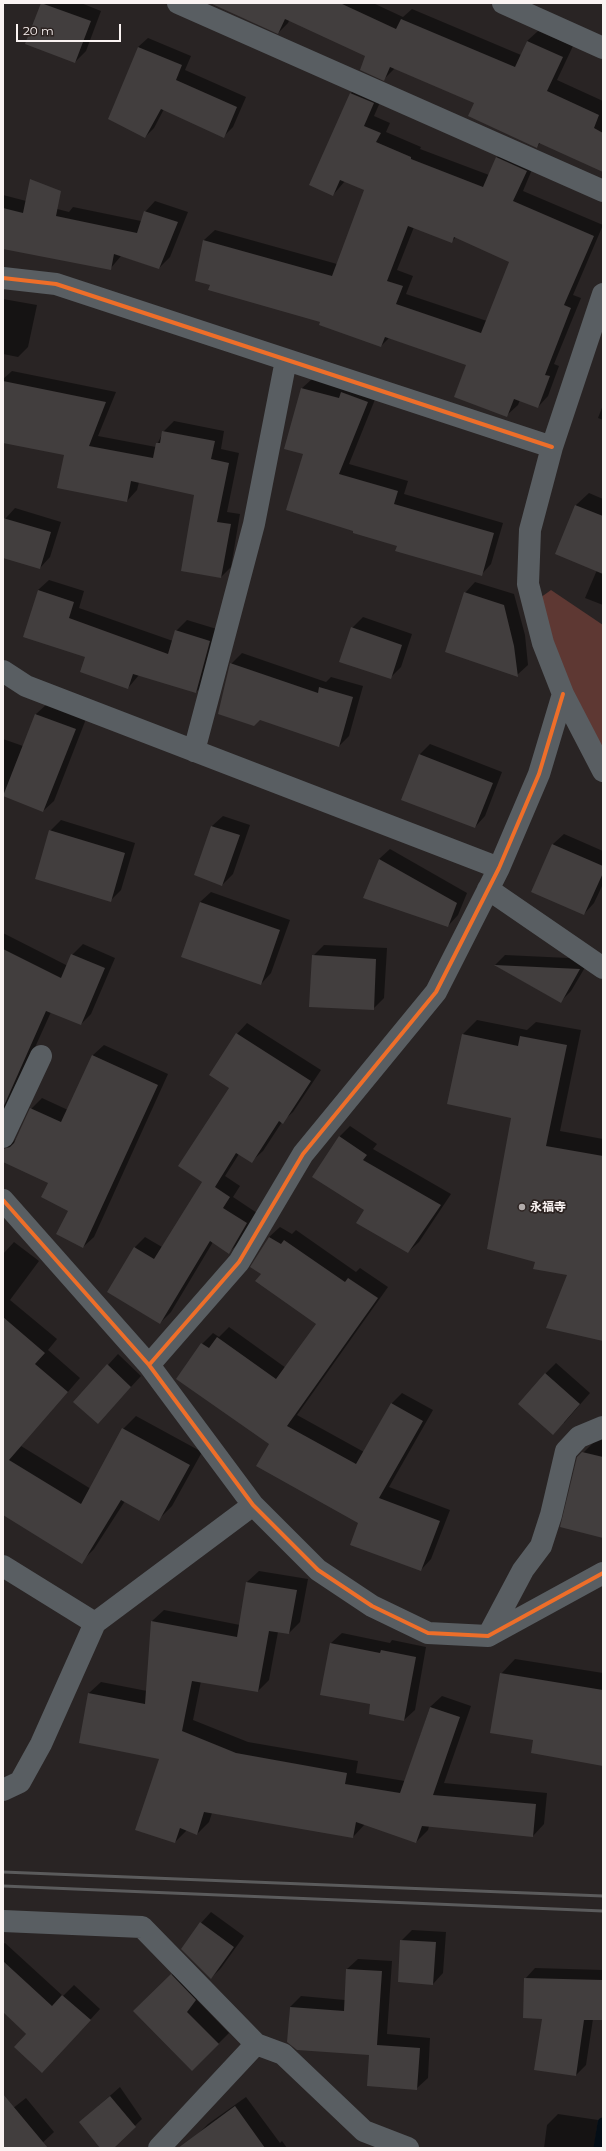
<!DOCTYPE html>
<html>
<head>
<meta charset="utf-8">
<style>
  body { margin:0 }
  #map { position:relative; width:606px; height:2151px; overflow:hidden; background:#292424; font-family:Montserrat,sans-serif }
  canvas { display:block }
  .frame { position:absolute; inset:0; border:4px solid #faf3f2; pointer-events:none }
  .scale { position:absolute; left:16px; top:24px; width:105px; height:18px; box-sizing:border-box; border:2px solid #faf3f2; border-top:0; padding-left:5px; font-size:12px; line-height:14px; white-space:nowrap; color:#faf3f2; -webkit-text-stroke:3px #2c2321; paint-order:stroke }
</style>
</head>
<body>
<div id="map">
<canvas width="606" height="2151"></canvas>
<div class="frame"></div>
<div class="scale">20 m</div>
</div>
<script>
const c = document.querySelector('canvas').getContext('2d');
c.lineJoin = 'round';
function fillPath(path, color) {
  c.fillStyle = color;
  c.fill(path, 'evenodd');
}
function trace(path, color, width, dash) {
  c.strokeStyle = color;
  c.lineWidth = width;
  c.lineCap = dash ? 'butt' : 'round';
  c.setLineDash(dash || []);
  c.stroke(path);
}
function write(font, color, halo, rows, align = 'center') {
  c.font = font + ' Montserrat,"Noto Sans JP",sans-serif';
  c.lineWidth = 3.5;
  c.setLineDash([]);
  c.textBaseline = 'middle';
  c.strokeStyle = halo;
  c.fillStyle = color;
  for (const [text, x, y, turn = 0] of rows) {
    c.save();
    c.translate(x, y);
    c.rotate((+turn || 0) * Math.PI / 180);
    c.textAlign = isNaN(turn) ? turn : align;
    if (halo) c.strokeText(text, 0, 0);
    c.fillText(text, 0, 0);
    c.restore();
  }
}
const green = new Path2D(`
  M551,590L603,625V771L533,603Z`);
const shadow = new Path2D(`
  M42,3H81L101,11L86,51L75,62L27,43Z
  M219,3H297L288,23L278,33Z
  M302,3H373L403,17L412,9L521,55L527,41L538,31L573,46L557,80L603,101V171L541,142L537,147L475,102L395,68L384,79L367,56Z
  M148,38L191,56L185,70L246,97L233,127L223,137L164,109L154,128L145,137L138,47Z
  M361,83L384,93L374,116L390,123L386,132L421,147L420,149L489,175L496,158L507,147L536,160L523,191L603,225L573,295L581,298L554,364L559,366L548,396L538,407L520,400L518,405L507,415L467,364L389,338L381,346L321,322L196,280L204,240L215,230L337,264L365,190L345,181L333,195L311,185L351,93ZM414,227L452,241L456,237L510,261L487,321L406,294L413,276L397,270Z
  M3,195L69,212L73,207L141,221L145,212L155,201L188,212L170,257L159,268L121,256L110,269L3,248Z
  M3,299L37,305L28,347L18,357L3,354Z
  M12,371L116,392L98,436L156,447L163,432L174,421L224,431L221,449L239,453L227,512L240,514L231,567L221,577L195,494L139,482L137,490L127,501L65,454L3,442V379Z
  M312,379L378,392L349,464L408,481L404,494L503,523L491,564L481,575L354,530L304,453L301,389Z
  M603,405V420L598,418Z
  M589,493L603,499V605L585,598L597,570L556,553L576,505Z
  M15,508L61,522L50,557L40,568L3,557V524L5,519Z
  M49,580L84,591L79,608L173,641L176,631L187,620L220,630L207,681L196,692L139,675L128,688L86,656L38,590Z
  M475,582L514,594L525,635L528,665L517,675L465,593Z
  M363,617L412,634L401,667L390,678L352,628Z
  M242,653L326,682L331,677L363,686L349,736L339,746L231,664Z
  M47,704L86,719L54,801L43,811L3,795V739L23,746L36,714Z
  M430,744L502,772L485,816L475,827L419,755Z
  M223,816L250,825L233,874L222,885L196,875L212,826Z
  M61,820L135,843L121,890L110,901L50,831Z
  M564,834L603,851V884L594,903L584,914L533,891L553,844Z
  M390,849L467,893L458,915L448,926L365,898L379,859Z
  M211,892L290,920L271,973L261,984L200,902Z
  M3,933L68,966L72,955L83,944L115,958L91,1014L81,1024L51,1012L3,1118Z
  M324,945L387,948L384,998L373,1009L313,956Z
  M505,955L590,959L571,991L560,1002L495,965Z
  M477,1020L527,1030L536,1022L581,1030L560,1131L603,1139V1340L568,1274L536,1262L513,1117L463,1034Z
  M247,1023L321,1070L293,1112L282,1122L263,1151L252,1161L239,1154L225,1176L240,1186L233,1197L257,1213L240,1242L229,1252L213,1242L171,1312L160,1323L135,1247L145,1237L162,1247L204,1181L230,1088L237,1034Z
  M104,1045L168,1074L94,1237L83,1247L69,1210L49,1183L6,1149L16,1139L31,1109L42,1098L68,1110L93,1055Z
  M350,1126L377,1144L373,1149L451,1194L419,1242L408,1252L365,1210L339,1137Z
  M280,1227L292,1234L296,1230L356,1272L360,1268L388,1287L297,1415L364,1452L392,1403L402,1393L433,1410L389,1487L450,1510L431,1559L421,1570L360,1522L270,1444L177,1379L202,1344L213,1333L219,1337L229,1327L286,1368L317,1323L262,1273L252,1267L269,1237Z
  M14,1242L39,1261L10,1300L57,1339L48,1350L80,1378L21,1446L91,1489L123,1429L136,1416L202,1452L172,1506L159,1519L125,1501L94,1549L81,1562L3,1514V1254Z
  M118,1354L141,1376L108,1412V1365Z
  M556,1363L590,1393L564,1423L545,1374Z
  M598,1438L603,1439V1537L578,1458Z
  M259,1571L308,1579L300,1622L289,1633L278,1632L269,1680L258,1691L201,1681L193,1720L248,1742L358,1761L356,1773L405,1781L430,1707L442,1696L471,1706L444,1783L547,1793L544,1824L533,1836L429,1826L428,1830L416,1842L365,1824L353,1837L212,1813L209,1822L197,1834L187,1830L175,1842L160,1758L80,1742L89,1693L101,1682L147,1691L152,1621L164,1610L240,1625L247,1582Z
  M342,1633L390,1643L392,1640L426,1647L415,1710L404,1720L372,1704L331,1643Z
  M515,1659L603,1673V1765L501,1674Z
  M211,1912L244,1936L221,1968L211,1978L201,1923Z
  M412,1930L446,1932L443,1973L433,1984L401,1941Z
  M5,1943L63,1996L74,1985L100,2009L53,2061L3,2011V1944Z
  M358,1959L392,1961L387,2034L430,2038L428,2078L417,2088L370,2054L288,2042L290,2007L301,1996L345,2000L347,1969Z
  M182,1965L205,1989L197,2000L229,2033L192,2070L135,2011Z
  M535,1968L603,1970V2019H593L586,2065L576,2075L543,2018L525,1979Z
  M120,2087L142,2119L112,2148H102L80,2122Z
  M246,2097L280,2143L282,2141L287,2148H208L198,2134L208,2124Z
  M26,2098L54,2132L37,2148H3V2116Z
  M558,2114L598,2120L594,2148H544L547,2125Z`);
const stream = new Path2D(`
  M599,2148L603,2123`);
const building = new Path2D(`
  M41,3L91,21L75,63L25,44Z
  M210,3H340L396,29L401,19L515,67L527,41L563,57L547,91L599,115L594,128L603,133V172L539,143L537,148L468,116L474,103L390,67L384,81L360,70L365,56L285,19L278,34Z
  M138,47L182,65L176,80L237,107L224,138L161,109L145,138L108,119Z
  M350,93L374,103L364,126L381,133L376,142L411,157V159L483,187L496,157L527,171L513,201L594,236L564,305L571,308L545,375L550,376L538,408L514,399L507,417L454,397L466,365L385,337L381,347L319,325L320,322L208,290L210,285L195,281L203,240L332,276L364,190L340,180L333,196L309,185ZM408,226L452,243L454,237L509,262L481,333L396,304L403,286L387,281Z
  M30,179L61,191L56,216L137,233L144,211L178,222L159,269L114,254L111,270L3,249V208L23,213Z
  M3,381L106,402L89,446L153,458L156,443H160L162,431L215,441L211,459L229,463L217,522L231,524L221,578L181,571L194,495L131,481L127,502L57,488L64,455L3,443Z
  M301,388L339,398L341,392L368,402L339,474L398,491L394,504L494,533L482,576L395,551L397,546L353,533V531L286,510L303,454L284,449Z
  M575,505L603,516V574L555,554Z
  M3,518L51,532L40,569L3,558Z
  M38,590L74,602L69,618L168,654L175,630L210,641L196,693L133,674L128,689L80,672L85,657L23,637Z
  M464,592L504,605L514,646L518,677L445,652Z
  M351,627L402,645L391,679L339,662Z
  M230,663L318,693L319,687L353,697L339,747L260,720L254,726L218,714Z
  M35,714L76,729L43,812L3,796Z
  M419,754L493,783L475,828L401,800Z
  M211,826L240,835L222,886L194,875Z
  M49,830L125,853L111,902L35,879Z
  M552,844L603,866V873L584,915L531,892Z
  M379,859L457,903L448,927L363,898Z
  M200,902L280,930L261,985L181,957Z
  M3,949L61,978L71,954L105,968L81,1025L46,1011L3,1108Z
  M312,955L376,959L374,1010L309,1007Z
  M494,965L580,969L561,1003Z
  M236,1033L311,1081L283,1124L279,1121L252,1163L236,1153L215,1187L230,1197L223,1208L247,1223L229,1254L210,1241L160,1324L107,1292L134,1247L154,1259L202,1182L178,1166L229,1088L209,1075Z
  M462,1034L518,1046L520,1036L567,1045L546,1146L603,1156V1341L546,1328L567,1275L533,1269L535,1262L487,1249L511,1118L447,1104Z
  M92,1055L158,1085L83,1248L56,1234L68,1211L41,1197L48,1183L3,1162V1149L10,1147L14,1143L30,1108L61,1122Z
  M339,1136L367,1155L363,1160L441,1205L408,1253L356,1223L364,1210L312,1177Z
  M269,1237L281,1244L284,1240L345,1282L348,1278L378,1298L287,1426L356,1464L391,1403L423,1421L379,1498L440,1521L421,1571L350,1545L358,1523L256,1466L269,1444L176,1379L201,1343L209,1348L217,1337L276,1379L316,1324L255,1281L261,1274L250,1267Z
  M3,1317L45,1353L35,1364L68,1392L9,1460L81,1504L122,1428L190,1465L159,1521L121,1500L82,1564L3,1515Z
  M107,1364L131,1387L98,1424L73,1402Z
  M545,1373L580,1404L553,1435L518,1404Z
  M582,1452L603,1457V1538L560,1527L577,1457Z
  M246,1582L297,1590L289,1634L269,1631L258,1692L192,1681L182,1731L236,1753L347,1773L345,1784L400,1793L430,1707L460,1717L433,1795L536,1804L533,1837L422,1826L416,1843L356,1822L353,1838L204,1812L197,1835L180,1828L175,1843L135,1830L159,1759L79,1743L88,1693L145,1704L151,1621L237,1637Z
  M330,1643L380,1653L381,1650L416,1657L404,1721L369,1714L370,1704L320,1695Z
  M500,1673L603,1690V1766L531,1753L533,1740L490,1733Z
  M200,1922L234,1947L211,1979L181,1949Z
  M400,1940L436,1942L433,1985L398,1982Z
  M3,1961L52,2006L62,1995L91,2020L42,2073L14,2047L26,2034L3,2012Z
  M346,1969L382,1971L377,2045L420,2048L417,2090L367,2086L369,2055L297,2050L287,2042L290,2007L344,2011Z
  M171,1974L196,2000L187,2012L219,2044L192,2071L133,2011Z
  M524,1978L603,1980V2020H584L576,2076L534,2070L542,2019L523,2018Z
  M3,2094L48,2148H3Z
  M110,2096L136,2127L114,2148H100L79,2122Z
  M235,2106L265,2148H178Z`);
const minor = new Path2D(`
  M178,3L603,191
  M503,3L603,48
  M3,278L56,284L552,447
  M603,294L552,447L530,530L528,584L543,643L563,694L603,771
  M3,671L26,686L499,868
  M194,751L254,524L286,360
  M488,889L603,968
  M3,1137L41,1056
  M3,1200L149,1365L253,1505L318,1570L372,1606L428,1633L488,1636L603,1573
  M149,1365L239,1262L303,1154L436,992L499,868L539,774L563,694
  M3,1566L95,1623
  M488,1636L523,1570L541,1546L551,1515L566,1451L579,1437L603,1427
  M3,1790L20,1782L41,1744L95,1623L253,1505
  M3,1921L142,1927L256,2044L283,2054L364,2131L408,2148
  M159,2148L256,2044`);
const rail = new Path2D(`
  M3,1872L603,1896
  M3,1886L603,1911`);
const cycleway = new Path2D(`
  M3,278L56,284L552,447
  M3,1200L149,1365L253,1505L318,1570L372,1606L428,1633L488,1636L603,1573
  M149,1365L239,1262L303,1154L436,992L499,868L539,774L563,694`);
const markers = [
  [522,1207,4,"#b1abaa"]
];
const poiNames = [
  ["永福寺",530,1207]
];
fillPath(green, '#5e3833');
fillPath(shadow, '#0007');
trace(stream, '#040e16', 11);
fillPath(building, '#423e3e');
trace(minor, '#595e62', 22);
trace(rail, '#5b5b5c', 3);
trace(cycleway, '#ee6e29', 4);
for (const [x, y, r, color] of markers) {
  const dot = new Path2D();
  dot.arc(x, y, r, 0, 2 * Math.PI);
  c.fillStyle = color;
  c.fill(dot);
  trace(dot, '#2c2321', 1.5);
}
write('bold 12px', '#faf3f2', '#2c2321', poiNames, 'left');
</script>
</body>
</html>
